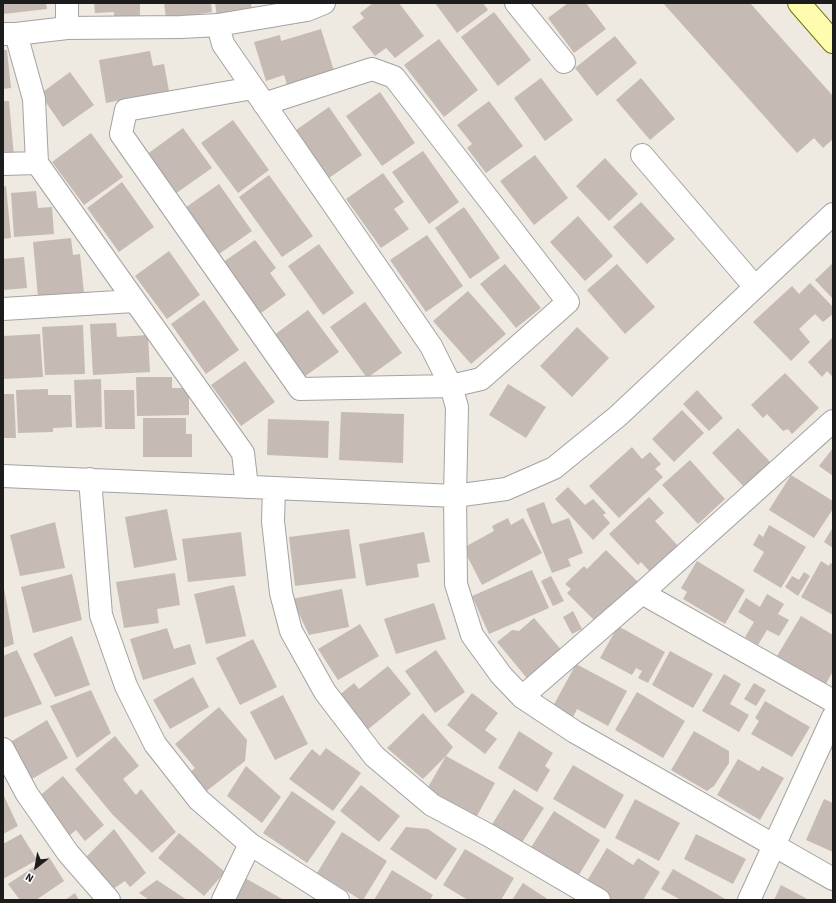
<!DOCTYPE html>
<html>
<head>
<meta charset="utf-8">
<style>
  body { margin:0 }
  #map { position:relative; width:836px; height:903px; overflow:hidden; background:#eee9e1; font-family:"Source Sans 3",sans-serif }
  canvas { display:block }
  .frame { position:absolute; inset:0; border:4px solid #1c1c1c; pointer-events:none }
  .north { position:absolute; left:16px; top:847px; width:40px; height:40px; -webkit-text-stroke:3px #fff; paint-order:stroke; rotate:211deg; font-size:11px; font-weight:700; line-height:16px; text-align:center; color:#1c1c1c }
  .north::after { content:''; display:block; margin:auto; width:14px; height:18px; background:#1c1c1c; clip-path:polygon(50% 0,100% 100%,50% 72%,0 100%) }
</style>
</head>
<body>
<div id="map">
<canvas width="836" height="903"></canvas>
<div class="frame"></div>
<div class="north">N</div>
</div>
<script>
const c = document.querySelector('canvas').getContext('2d');
c.lineJoin = 'round';
function fillPath(path, color) {
  c.fillStyle = color;
  c.fill(path, 'evenodd');
}
function trace(path, color, width, dash) {
  c.strokeStyle = color;
  c.lineWidth = width;
  c.lineCap = dash ? 'butt' : 'round';
  c.setLineDash(dash || []);
  c.stroke(path);
}
const building = new Path2D(`
  M3,3H46L47,9L3,14Z
  M94,3H140V16L114,17V12L95,13Z
  M164,3H211L212,12L166,19Z
  M215,3H251L252,11L217,17Z
  M373,3H399L424,36L395,58L386,48L375,56L352,27L364,18L360,13Z
  M435,3H483L488,10L457,33Z
  M568,3H586L606,29L574,53L548,18Z
  M663,3H750L833,96V139L823,148L814,138L797,153Z
  M494,12L531,60L498,86L461,37Z
  M321,29L334,71L287,85L284,75L266,81L254,42L280,35L281,41Z
  M615,36L637,63L597,96L575,68Z
  M439,39L478,90L444,117L404,65Z
  M3,50H7L11,88L3,89Z
  M150,51L153,66L164,64L169,91L106,103L99,60Z
  M70,72L94,105L63,127L40,94Z
  M541,78L573,120L545,141L514,98Z
  M641,78L675,119L650,140L616,100Z
  M380,92L415,143L382,166L346,116Z
  M3,101H9L14,157L3,158Z
  M489,101L523,146L486,173L467,148L472,144L457,125Z
  M329,107L362,155L329,178L296,130Z
  M233,120L269,170L238,193L201,143Z
  M183,128L212,168L175,194L146,155Z
  M91,133L123,177L84,205L52,162Z
  M423,151L459,202L429,224L392,172Z
  M535,155L568,198L534,225L500,181Z
  M605,158L638,194L609,221L576,186Z
  M383,173L404,202L394,209L409,229L381,248L346,199Z
  M269,175L313,236L282,257L239,197Z
  M122,182L154,227L119,252L87,208Z
  M219,184L252,231L219,254L185,208Z
  M6,186L11,238L3,239V187Z
  M36,191L38,208L52,207L54,234L14,237L11,193Z
  M641,202L675,239L647,264L613,227Z
  M464,207L500,258L470,279L435,228Z
  M578,216L613,256L585,281L550,242Z
  M427,235L463,286L426,312L390,260Z
  M71,238L73,255L80,254L84,293L38,297L33,242Z
  M255,240L276,268L270,273L286,295L257,316L219,265Z
  M319,244L354,293L323,315L288,266Z
  M169,251L200,295L167,319L135,276Z
  M24,257L27,288L3,290V259Z
  M833,263V299L815,280Z
  M505,264L541,308L516,328L480,284Z
  M617,264L655,307L625,334L587,290Z
  M810,283L833,307V314L823,322L815,314L799,329L810,342L791,361L753,322L792,286L799,294Z
  M468,291L506,334L471,364L433,321Z
  M204,300L239,350L206,374L171,324Z
  M365,302L402,353L367,378L330,327Z
  M308,310L339,352L304,377L274,335Z
  M116,323L117,337L148,335L150,372L93,375L90,324Z
  M83,325L85,374L45,375L42,327Z
  M577,327L609,358L572,397L540,366Z
  M40,334L43,377L3,379V336Z
  M833,337V377L827,371L822,377L808,362Z
  M245,361L275,402L241,426L211,385Z
  M785,373L819,408L792,434L788,429L783,431L767,414L763,418L751,405Z
  M136,377H172V388H189V415L137,416Z
  M101,379L102,427L76,428L74,380Z
  M508,384L546,407L526,438L489,415Z
  M48,389V395H71L72,427L53,428V432L18,433L16,390Z
  M104,390H134L135,429H105Z
  M697,390L723,418L709,431L683,404Z
  M3,394H14L16,438H3Z
  M682,410L704,433L674,462L652,439Z
  M341,412L404,414L403,463L339,460Z
  M143,418H186V434H192V457H143Z
  M268,419L329,421L328,458L267,455Z
  M738,428L773,465L747,490L712,453Z
  M632,447L642,459L650,452L661,464L655,469L663,477L619,518L589,486Z
  M833,448V476L819,466Z
  M690,460L725,499L698,524L662,485Z
  M791,475L833,501V509L814,538L769,510Z
  M568,487L585,505L593,499L606,513L603,515L610,523L593,540L555,499Z
  M649,497L664,513L655,521L679,547L651,573L641,562L638,565L609,534Z
  M544,502L552,524L569,518L583,553L568,559L571,566L552,573L526,509Z
  M167,509L177,560L134,568L125,517Z
  M508,518L511,525L523,518L542,553L482,585L463,548L494,531L492,526Z
  M55,522L65,568L20,576L10,535Z
  M769,525L806,547L781,588L753,571L764,552L753,545L759,534L763,537Z
  M833,527V548L824,542Z
  M349,529L356,578L295,586L289,537Z
  M241,532L246,576L188,582L182,539Z
  M424,532L430,562L417,564L419,577L366,586L359,544Z
  M606,550L638,582L597,623L567,593L571,589L565,584L584,566L587,569Z
  M697,561L745,590L725,624L683,599L687,592L681,588Z
  M821,561L829,566L830,563L833,564V615L801,597Z
  M532,570L549,608L489,634L472,596Z
  M804,572L810,576L798,596L785,587L792,576L799,580Z
  M175,573L180,605L157,609L159,623L124,628L116,582Z
  M72,574L82,620L33,633L21,587Z
  M551,576L564,601L553,606L541,581Z
  M234,585L246,636L206,644L194,594Z
  M3,588H4L14,644L3,648Z
  M342,589L349,627L309,635L292,599Z
  M767,594L784,604L778,614L789,620L779,636L767,630L758,645L745,637L754,622L738,612L746,598L760,607Z
  M434,603L446,639L396,654L384,619Z
  M573,611L582,629L572,634L563,617Z
  M801,616L833,635V671L826,684L777,656Z
  M534,618L564,653L530,682L497,642L512,630L519,631Z
  M360,624L379,656L338,680L318,649Z
  M618,626L665,652L648,683L638,678L642,671L636,668L632,675L600,658Z
  M167,628L174,649L190,644L196,664L143,680L130,639Z
  M72,636L90,685L55,697L33,654Z
  M253,639L277,687L240,705L216,658Z
  M17,650L42,704L3,718V656Z
  M436,650L465,692L435,713L405,671Z
  M670,651L713,674L693,708L652,685Z
  M576,664L627,691L608,726L577,709L572,719L552,708Z
  M388,666L411,694L366,731L337,697L354,683L359,689Z
  M724,674L741,684L730,704L749,715L739,732L702,711Z
  M193,677L209,707L170,729L153,700Z
  M754,683L766,690L756,706L744,699Z
  M91,690L111,733L77,758L50,706Z
  M637,692L685,721L663,758L615,730Z
  M472,693L498,713L485,730L497,739L485,754L447,725Z
  M283,695L308,744L275,760L250,712Z
  M765,701L810,727L792,757L751,734L759,721L755,718Z
  M219,707L247,740L245,761L204,793L188,774L195,768L175,744Z
  M423,713L453,747L446,756L495,783L477,816L427,789L446,756L423,779L387,748Z
  M47,720L68,758L32,779L9,743Z
  M519,731L553,753L545,766L550,770L537,792L498,768Z
  M694,731L729,751V763L714,786L707,791L671,770Z
  M115,736L139,766L123,779L136,795L141,789L176,832L152,853L112,814L75,769Z
  M326,748L361,773L333,811L289,779L312,749L320,756Z
  M738,759L759,771L762,766L784,778L760,820L717,795Z
  M573,765L624,795L605,829L553,799Z
  M246,766L281,797L262,823L227,796Z
  M63,776L104,825L85,841L76,830L69,836L37,798Z
  M361,785L400,816L379,842L340,811Z
  M514,789L544,808L521,844L491,826Z
  M292,791L336,822L307,863L263,833Z
  M3,794L18,826L3,834Z
  M635,799L680,823L659,861L615,838Z
  M824,799L833,803V852L806,840Z
  M554,811L600,840L577,878L530,849Z
  M406,827L428,829L457,849L436,880L390,849Z
  M114,829L146,873L130,887L125,881L113,889L86,857Z
  M342,832L387,861L363,900H361L317,873Z
  M179,833L225,872L204,896L158,858Z
  M21,834L37,860L3,879V844Z
  M696,834L746,859L733,884L684,859Z
  M607,848L633,865L638,858L660,872L643,900H610L585,884Z
  M465,849L514,878L501,900H468L443,885Z
  M49,857L64,881L36,900H20L8,884Z
  M673,869L727,900H681L661,889Z
  M392,870L433,895L430,900H374Z
  M245,878L284,900H232Z
  M157,880L187,900H146L148,899L139,893Z
  M523,883L549,900H512Z
  M781,885L809,900H774Z
  M75,893L79,900H65Z`);
const street = new Path2D(`
  M67,3V28
  M516,3L564,62
  M218,25L223,44L431,346L451,386L457,407L455,496L456,584L472,635L501,675L522,697L575,732L833,879
  M3,34H16L67,28L181,27L218,25L307,10L324,3
  M16,34L34,99L37,163L243,453L247,487
  M253,88L126,110L121,134L300,389L451,386L481,379L568,302L394,77L372,69L264,104
  M642,155L755,287
  M3,164L37,163
  M3,309L134,301
  M3,476L455,496L506,489L554,468L618,416L833,214
  M90,479L101,615L126,686L155,744L199,800L250,844L338,900
  M274,488L273,521L281,593L291,631L325,692L374,756L432,805L490,836L599,900
  M642,593L833,701
  M522,697L642,593L833,421
  M3,749L27,794L68,853L109,900
  M223,900L250,844
  M749,900L833,717`);
const secondary = new Path2D(`
  M799,3L833,42`);
fillPath(building, '#c6bab4');
trace(street, '#a3a3a3', 24);
trace(secondary, '#707600', 24);
trace(street, '#fff', 22);
trace(secondary, '#fefdaf', 22);
</script>
</body>
</html>
